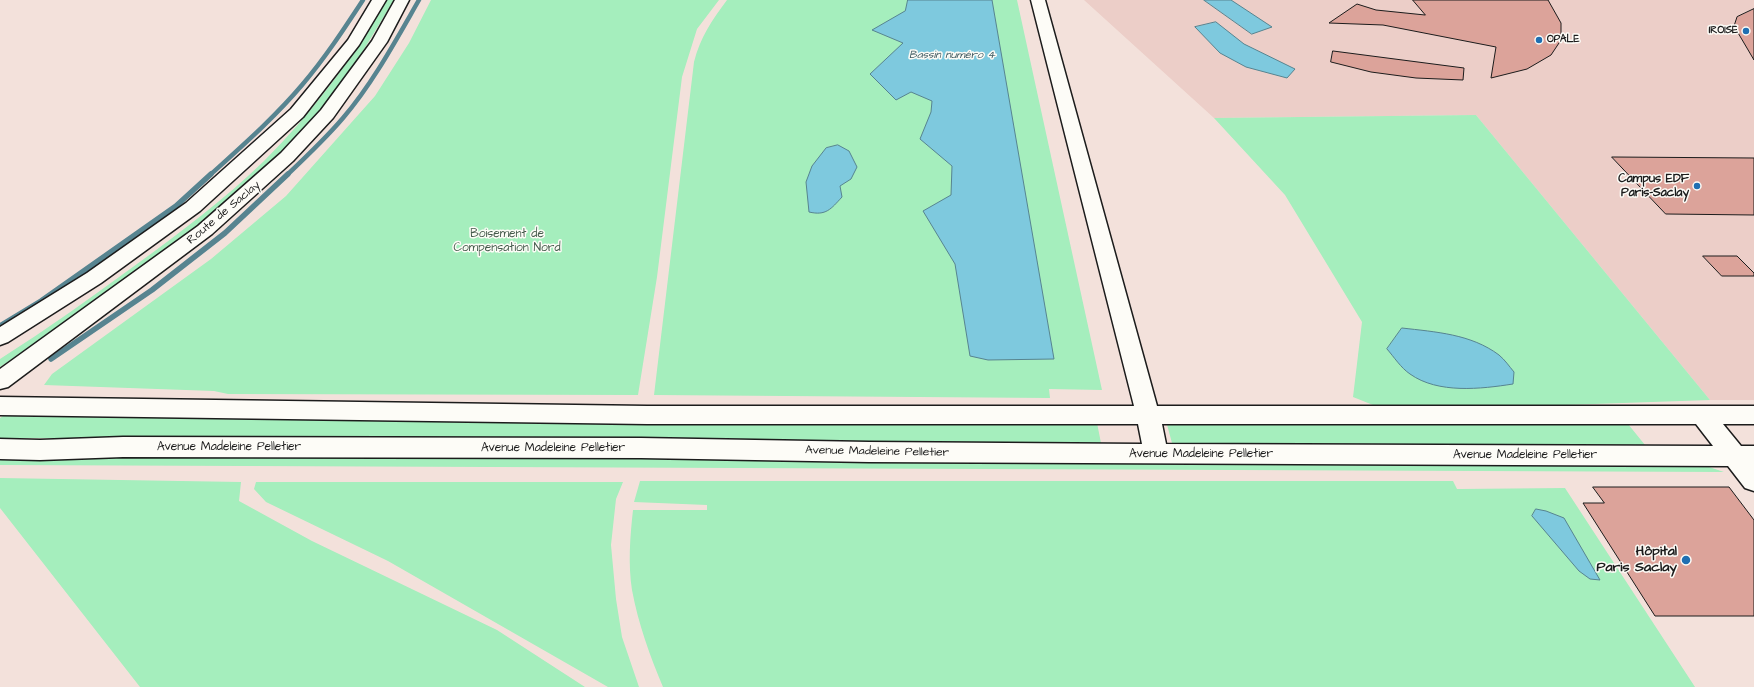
<!DOCTYPE html>
<html>
<head>
<meta charset="utf-8">
<style>
  body { margin:0 }
  canvas { display:block; background:#f3e1db }
</style>
</head>
<body>
<canvas width="1754" height="687"></canvas>
<script>
const c = document.querySelector('canvas').getContext('2d');
c.lineJoin = 'round';
function fillPath(path, color) {
  c.fillStyle = color;
  c.fill(path, 'evenodd');
}
function trace(path, color, width, dash) {
  c.strokeStyle = color;
  c.lineWidth = width;
  c.lineCap = dash ? 'butt' : 'round';
  c.setLineDash(dash || []);
  c.stroke(path);
}
function write(font, color, halo, rows, align = 'center') {
  c.font = font + ' "Architects Daughter",sans-serif';
  c.lineWidth = 3;
  c.setLineDash([]);
  c.textBaseline = 'middle';
  c.strokeStyle = halo;
  c.fillStyle = color;
  for (const [text, x, y, turn = 0] of rows) {
    c.save();
    c.translate(x, y);
    c.rotate((+turn || 0) * Math.PI / 180);
    c.textAlign = isNaN(turn) ? turn : align;
    if (halo) c.strokeText(text, 0, 0);
    c.fillText(text, 0, 0);
    c.restore();
  }
}
const built = new Path2D(`
  M1084,0H1754V400H1710L1476,115L1214,118Z`);
const green = new Path2D(`
  M387,0H394L355,64L329,100L299,135L253,180L201,225L42,339L0,367V359C47,329 92,297 137,264C181,232 225,199 264,161C312,113 352,59 387,0Z
  M431,0H719L697,29L682,77L657,277L638,395L228,394L214,391L44,385L52,374L211,259L286,196L375,96L409,43Z
  M727,0H1017L1102,390L1049,389L1050,398L654,395L694,62C700,38 712,20 727,0Z
  M1476,115L1710,400L1565,405H1373L1353,397L1362,322L1285,195L1214,118Z
  M3,416L1097,423L1101,443L0,438V418Z
  M1166,421L1628,424L1645,445L1172,443Z
  M0,457L1694,462L1724,472L0,465Z
  M0,478L241,482L239,501L312,541L497,630L585,687H140L0,508Z
  M640,481H1453L1457,489L1565,488L1695,687H663C650,656 638,623 632,590C628,564 630,537 633,510H707V505L634,502Z
  M256,482H623L616,499L611,545L616,599L622,637L639,687H608L388,561L266,502L254,489Z`);
const water = new Path2D(`
  M908,0H992L1054,359L988,360L970,356L955,264L923,211L951,195L952,166L920,139L931,112L932,101L911,92L896,100L870,74L903,43L872,30L905,11Z
  M1204,0H1231L1272,27L1252,34Z
  M1216,22L1244,44L1295,69L1287,78L1246,67L1220,53L1195,27Z
  M838,145L849,151L857,167L851,179L840,186L842,197C831,209 826,216 809,212L806,182L812,166L826,148Z
  M1402,328C1436,332 1471,334 1499,355C1505,360 1509,366 1514,372L1513,384C1481,389 1438,394 1410,374C1401,368 1394,357 1387,349Z
  M1536,509L1546,511L1564,518L1600,580L1590,579L1579,571L1532,516Z`);
const streamFar1 = new Path2D(`
  M210,175C242,146 275,117 302,85C325,58 344,29 363,0
  M287,175C306,157 326,138 343,118C373,83 396,40 419,0`);
const stream = new Path2D(`
  M0,326L41,301L176,206L211,174
  M51,359L152,290L225,233L288,174`);
const building = new Path2D(`
  M1413,0H1548L1561,23V40L1551,55L1527,69L1491,78L1496,47L1383,25L1329,23L1357,4L1376,10L1425,15Z
  M1754,9V60L1734,26L1737,17Z
  M1333,51L1464,68L1463,80L1416,78L1371,72L1331,62Z
  M1612,157L1754,158V215L1666,214Z
  M1703,256H1737L1754,273V276H1722Z
  M1593,487H1729L1754,520V616H1655L1583,503H1604Z`);
const minor = new Path2D(`
  M1031,0H1045L1157,406H1754V424H1723L1741,446H1754V491L1745,488L1728,466L869,462L641,458L123,457L40,460L0,459V439L40,440L123,437L641,438L869,442L1142,444L1138,424H647L0,415V397L647,406H1134ZM1162,424H1696L1713,446L1166,444Z`);
const major = new Path2D(`
  M372,0H386L359,45L303,117L200,211L101,283L8,342L0,345V327L87,273L186,203L291,109L348,40Z
  M395,0H409L387,42L333,118L293,161L212,234L8,387L0,389V369L198,226L281,153L321,110L372,41Z`);
const markers = [
  [1746,31,4,"#1f6fb2"],
  [1539,40,4,"#1f6fb2"],
  [1697,186,4,"#1f6fb2"],
  [1686,560,5,"#1f6fb2"]
];
const farPoinames = [
  ["IROISE",1738,31],
  ["OPALE",1547,40,"left"]
];
const farWaternames = [
  ["Bassin numéro 4",952,56]
];
const poiNames = [
  ["Campus EDF",1689,179],
  ["Paris-Saclay",1689,193]
];
const streetNames = [
  ["Route de Saclay",224,213,-40],
  ["Avenue Madeleine Pelletier",229,447],
  ["Avenue Madeleine Pelletier",553,448],
  ["Avenue Madeleine Pelletier",877,452,1],
  ["Avenue Madeleine Pelletier",1201,454],
  ["Avenue Madeleine Pelletier",1525,455]
];
const parkNames = [
  ["Boisement de",507,234],
  ["Compensation Nord",507,248]
];
const nearPoinames = [
  ["Hôpital",1677,552],
  ["Paris Saclay",1677,568]
];
fillPath(built, '#eccec8');
fillPath(green, '#a5eebd');
fillPath(water, '#7ec9de');
trace(water, '#578490', 1);
trace(streamFar1, '#578490', 4.5);
trace(stream, '#578490', 5.5);
fillPath(building, '#dca39a');
trace(building, '#1c1c1c', 1);
trace(minor, '#1c1c1c', 3);
trace(major, '#1c1c1c', 3);
fillPath(minor, '#fdfcf7');
fillPath(major, '#fdfcf7');
for (const [x, y, r, color] of markers) {
  const dot = new Path2D();
  dot.arc(x, y, r, 0, 2 * Math.PI);
  c.fillStyle = color;
  c.fill(dot);
  trace(dot, '#fdfcf7', 1.5);
}
write('bold 10px', '#1c1c1c', '#fdfcf7', farPoinames, 'right');
write('italic 11px', '#3e5960', '#fdfcf7', farWaternames);
write('bold 12px', '#1c1c1c', '#fdfcf7', poiNames, 'right');
write('12px', '#1c1c1c', '#fdfcf7', streetNames);
write('12px', '#455b4c', '#fdfcf7', parkNames);
write('bold 14px', '#1c1c1c', '#fdfcf7', nearPoinames, 'right');
</script>
</body>
</html>
